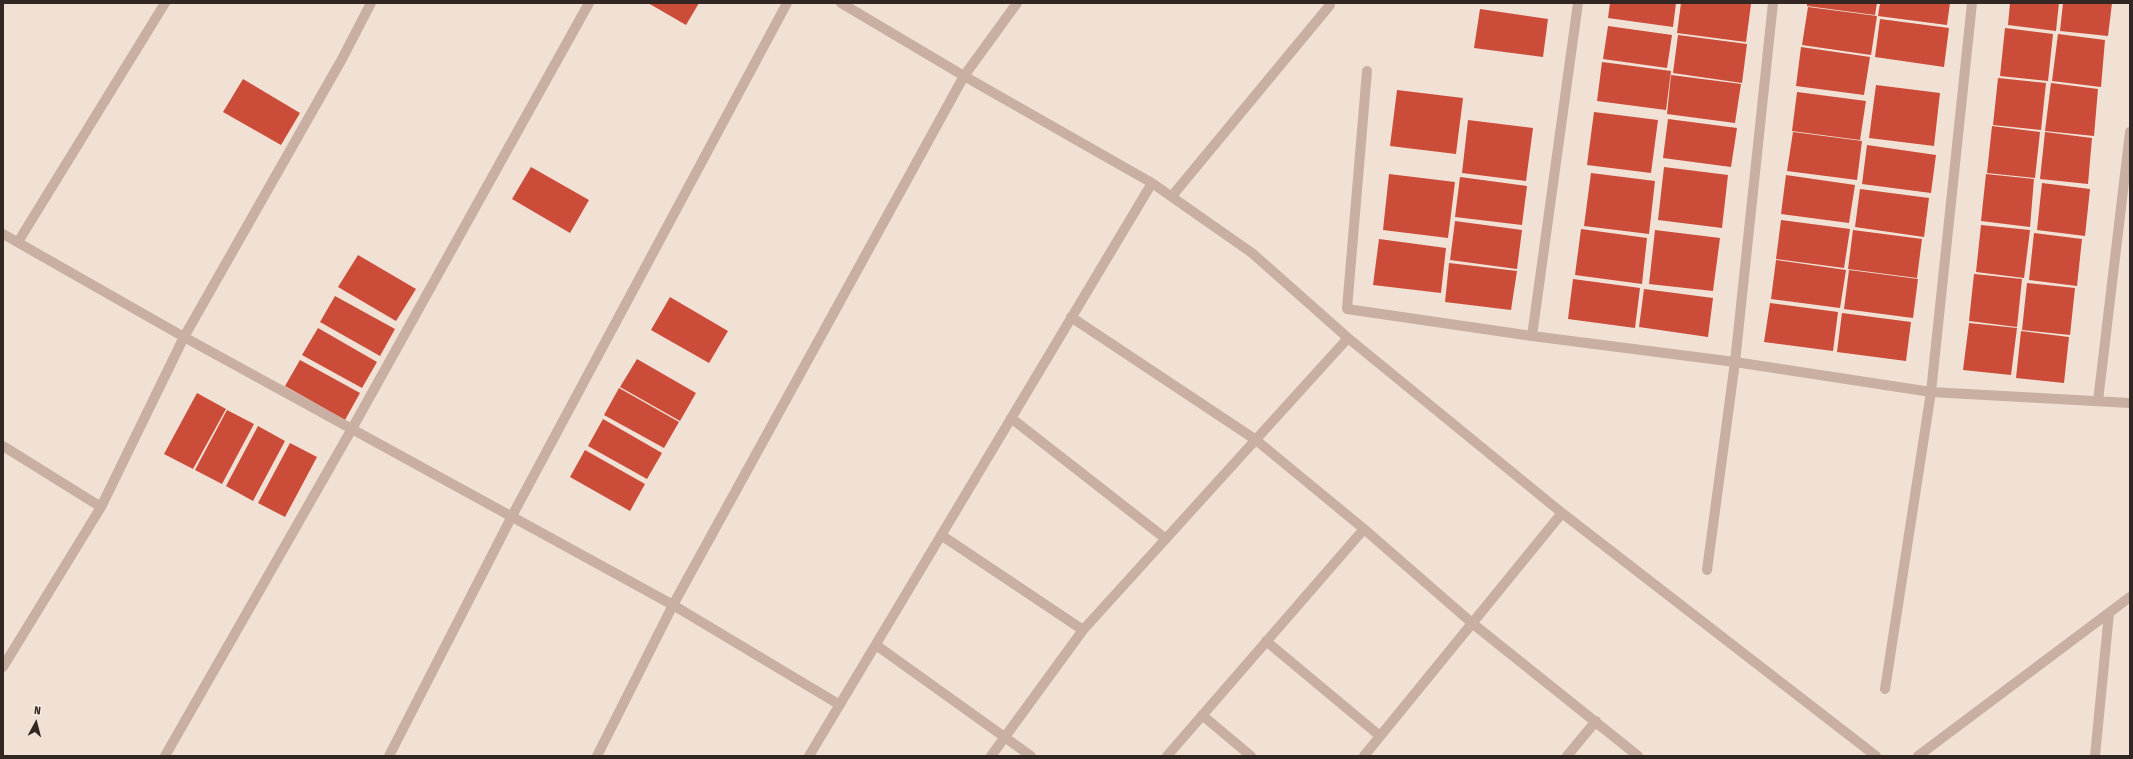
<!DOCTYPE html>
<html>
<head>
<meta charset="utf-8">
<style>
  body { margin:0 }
  #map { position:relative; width:2133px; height:759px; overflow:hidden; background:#f1e1d5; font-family:"Fira Sans Condensed",sans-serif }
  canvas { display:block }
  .frame { position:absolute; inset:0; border:4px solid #332724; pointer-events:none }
  .north { position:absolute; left:16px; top:703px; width:40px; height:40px; -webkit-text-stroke:3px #f9ece1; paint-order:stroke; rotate:7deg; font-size:11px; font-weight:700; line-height:16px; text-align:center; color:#332724 }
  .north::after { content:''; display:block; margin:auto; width:14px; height:18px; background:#332724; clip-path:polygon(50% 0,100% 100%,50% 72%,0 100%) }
</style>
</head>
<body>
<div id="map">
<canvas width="2133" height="759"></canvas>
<div class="frame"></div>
<div class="north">N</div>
</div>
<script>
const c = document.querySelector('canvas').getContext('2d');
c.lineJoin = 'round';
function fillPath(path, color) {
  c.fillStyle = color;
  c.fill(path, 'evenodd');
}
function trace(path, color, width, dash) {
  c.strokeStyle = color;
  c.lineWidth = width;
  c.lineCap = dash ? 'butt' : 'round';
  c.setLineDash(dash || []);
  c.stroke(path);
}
const building = new Path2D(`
  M648,3H699L686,25Z
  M1610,3H1676L1673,27L1608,18Z
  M1681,3L1751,4L1746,42L1677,33Z
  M1807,3H1877L1875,15L1807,6Z
  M1880,3H1950L1947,25L1878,16Z
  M2010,3H2059L2056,31L2008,25Z
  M2063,3H2112L2108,36L2060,31Z
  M1808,7L1877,16L1871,55L1802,45Z
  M1480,9L1548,19L1543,57L1474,48Z
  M1880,19L1949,28L1944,67L1875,57Z
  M1608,26L1672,35L1667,68L1603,59Z
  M2005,28L2053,34L2048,81L2000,76Z
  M2058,34L2105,40L2101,87L2052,81Z
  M1678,35L1747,44L1742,83L1673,73Z
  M1801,47L1870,57L1864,95L1796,86Z
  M1602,62L1671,71L1666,110L1597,101Z
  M1671,75L1741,84L1735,123L1667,114Z
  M1998,78L2046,83L2041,130L1993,125Z
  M243,79L300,113L281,145L223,112Z
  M2051,83L2098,89L2094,136L2045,131Z
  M1876,85L1940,93L1934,146L1869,138Z
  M1397,90L1463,98L1456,154L1390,146Z
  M1797,92L1866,101L1860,140L1792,131Z
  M1594,112L1658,120L1651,173L1587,165Z
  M1668,119L1737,128L1731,167L1663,158Z
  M1468,120L1533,128L1526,181L1462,173Z
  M1992,126L2040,132L2035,178L1987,173Z
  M1793,132L1862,141L1857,180L1787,171Z
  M2045,132L2092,138L2088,184L2040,179Z
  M1867,145L1936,155L1931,193L1862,184Z
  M531,167L589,200L570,233L512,199Z
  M1664,167L1728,175L1722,228L1658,220Z
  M1591,173L1655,181L1649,234L1584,226Z
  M1389,174L1455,182L1448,238L1383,230Z
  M1986,174L2034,179L2030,227L1981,221Z
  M1786,175L1855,185L1849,223L1781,214Z
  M1460,177L1527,186L1522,225L1455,217Z
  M2042,183L2090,189L2085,236L2037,230Z
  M1860,189L1929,198L1924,237L1855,227Z
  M1781,220L1850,229L1844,268L1776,259Z
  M1455,221L1522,230L1517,269L1450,260Z
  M1981,225L2030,230L2024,278L1976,272Z
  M1581,229L1647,238L1642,284L1575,275Z
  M1655,230L1720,238L1713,291L1649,284Z
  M1853,230L1922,239L1917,278L1848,269Z
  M2034,233L2082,239L2077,286L2029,280Z
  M1379,239L1446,248L1441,293L1373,285Z
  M358,255L416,289L396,321L338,287Z
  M1776,260L1846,270L1840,308L1771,299Z
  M1449,263L1517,271L1511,310L1445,302Z
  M1849,270L1918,279L1913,318L1844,309Z
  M1974,274L2022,279L2017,327L1969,321Z
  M1573,279L1640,288L1635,328L1568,319Z
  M2027,283L2075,288L2070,335L2022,330Z
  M1644,289L1713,298L1708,337L1639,327Z
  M335,296L395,329L380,356L320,322Z
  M670,297L728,331L709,363L651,330Z
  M1770,303L1838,312L1833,351L1764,342Z
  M1842,313L1911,322L1906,361L1837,352Z
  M1969,323L2017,328L2011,375L1963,370Z
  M318,328L377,362L362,388L302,355Z
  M2021,331L2069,337L2064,383L2016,378Z
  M637,359L696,393L680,421L620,387Z
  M300,360L360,393L345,420L285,386Z
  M619,388L679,422L664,448L604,415Z
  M197,393L226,409L193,469L164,454Z
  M227,410L254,424L222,484L195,470Z
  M603,419L662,453L647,479L588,446Z
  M258,426L285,441L253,501L226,486Z
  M290,443L317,457L285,517L258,503Z
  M585,450L645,484L630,511L570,477Z`);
const minor = new Path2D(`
  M841,3L964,76L1152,183L1252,253L1348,338L1562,513L1876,756
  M1367,71L1347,309L1532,336L1735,362L1931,392L2130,403
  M1172,196L1330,5
  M3,234L184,337L673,605L840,705
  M18,242L165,3
  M1071,317L1256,440L1364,529L1472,623L1638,756
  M1532,336L1578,3
  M2098,401L2130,132
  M1011,418L1166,539
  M3,446L101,507
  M941,535L1083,630
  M1707,570L1735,362L1773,3
  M1266,641L1380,736
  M876,645L1031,756
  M3,667L101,507L184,337L342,59L371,3
  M1885,689L1931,392L1972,3
  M1202,715L1251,756
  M165,756L353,427L589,3
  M389,756L512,516L787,3
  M597,756L673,605L964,76L1017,3
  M809,756L1152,183
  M991,756L1083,630L1348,338
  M1167,756L1364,529
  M1364,756L1562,513
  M1567,756L1596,721
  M1918,756L2130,597
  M2095,756L2109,613`);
fillPath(building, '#cb4c39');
trace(minor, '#c9afa1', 10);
</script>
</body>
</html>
